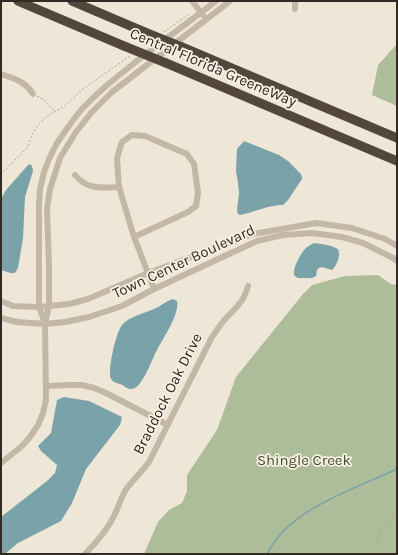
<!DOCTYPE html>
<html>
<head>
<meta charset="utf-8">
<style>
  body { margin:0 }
  #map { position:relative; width:398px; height:555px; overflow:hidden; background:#eee6d7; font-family:Karla,sans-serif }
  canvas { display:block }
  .frame { position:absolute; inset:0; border:2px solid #322a25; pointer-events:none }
</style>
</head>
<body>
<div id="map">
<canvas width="398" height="555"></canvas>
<div class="frame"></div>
</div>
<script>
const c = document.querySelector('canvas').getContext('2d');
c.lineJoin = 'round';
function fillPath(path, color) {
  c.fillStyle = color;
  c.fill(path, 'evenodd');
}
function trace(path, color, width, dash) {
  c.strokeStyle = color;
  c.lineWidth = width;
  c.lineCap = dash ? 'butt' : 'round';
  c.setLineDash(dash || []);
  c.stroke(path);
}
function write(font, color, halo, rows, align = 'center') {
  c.font = font + ' Karla,sans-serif';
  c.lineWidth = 3.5;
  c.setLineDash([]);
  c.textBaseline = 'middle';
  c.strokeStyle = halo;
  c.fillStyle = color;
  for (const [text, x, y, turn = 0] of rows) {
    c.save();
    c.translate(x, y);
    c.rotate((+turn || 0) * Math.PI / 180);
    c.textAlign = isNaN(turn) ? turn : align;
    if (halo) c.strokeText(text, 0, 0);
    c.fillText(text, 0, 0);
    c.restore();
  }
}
const green = new Path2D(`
  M397,44V106L372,95L378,65Z
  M378,275L391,284L397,285V554H144L158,522L169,510L182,503L187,491V475L217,430L236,377L303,294L312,285L345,276Z`);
const water = new Path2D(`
  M244,141L279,155L288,161L301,174L302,177V179L288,200L283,205C268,205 255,212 240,215L238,214L237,210L239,193L238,183L236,171L237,149Z
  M30,164L32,166L33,171L25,197L23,238L18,268L15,273H11L1,270V199L6,190L28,165Z
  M314,243C322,244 331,245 338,249C341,255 337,265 332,270L322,267L319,268L317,270L316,276C312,279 309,278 304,278C301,278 297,279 295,276C291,271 300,255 304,250C306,247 310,245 314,243Z
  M173,299L177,301C180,312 165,336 159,346C153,356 145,382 135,388C131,390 127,389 124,386C120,383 114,384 111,379C107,371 116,332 122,325C128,317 145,313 154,309C161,306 166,301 173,299Z
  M64,397L89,401L122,417L120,425L86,469L72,503L61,521L18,543L5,554H1V517L47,481L55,473L57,465L41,451L38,446L51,433L57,400Z`);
const stream = new Path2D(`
  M267,554C289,509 354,489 397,469`);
const path = new Path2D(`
  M164,32L189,14
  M144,46L150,42
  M37,96L44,100L54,111
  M1,175L7,168L27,148L33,133L38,125L45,118L50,114L60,109L66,105L83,89L130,56
  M374,554L380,532L397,512`);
const minor = new Path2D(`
  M192,1L203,15
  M295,9V1
  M1,74C15,79 25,81 33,94
  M75,175C87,190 102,188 119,187
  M134,237L188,212L196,206L198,193L194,164L187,154L145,136L132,135L122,142L117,158L119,187L134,237L154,289
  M1,301L13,306L39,307L69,304L88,299L148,273L253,234L316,223L352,228L385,239L397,246
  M1,318L17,322L45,324L65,322L89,317L122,306L154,289L257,241L283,235L312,233L342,237L363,243L393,258L397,261
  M45,323L39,307V206L40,189L44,172L49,159L57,143L71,123L81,110L94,97L107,85L138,60L216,1
  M47,386L69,385H82L94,388L106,393L168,425
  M1,463L22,446L30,437L38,425L43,413L46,400L45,324L49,306V266L47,209L50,189L60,158L76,132L91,113L112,92L230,1
  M85,554C97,542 108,529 115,514C119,506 121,498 125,491C132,480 142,472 149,462L212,337C217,330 221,323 227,317C239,304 243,303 248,286`);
const highway = new Path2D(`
  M18,1L124,46
  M72,1L147,33
  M182,47L397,138
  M166,63L397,161`);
const highwayBridge = new Path2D(`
  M147,33L182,47
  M124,46L166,63`);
const streetNames = [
  ["Central Florida GreeneWay",213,68,23],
  ["Town Center Boulevard",184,262,-25],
  ["Braddock Oak Drive",168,394,-63]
];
const parkNames = [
  ["Shingle Creek",304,461]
];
fillPath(green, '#adbc99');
fillPath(water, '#79a2a9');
trace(stream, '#79a2a9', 1.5);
trace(path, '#b1a18f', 1, [2, 2]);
trace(minor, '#c5b7a5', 6);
trace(highway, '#52463d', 9);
trace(highwayBridge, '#52463d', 9);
write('15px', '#322a25', '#f7f0e3', streetNames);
write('15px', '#3e4e2b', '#f7f0e3', parkNames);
</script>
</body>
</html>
